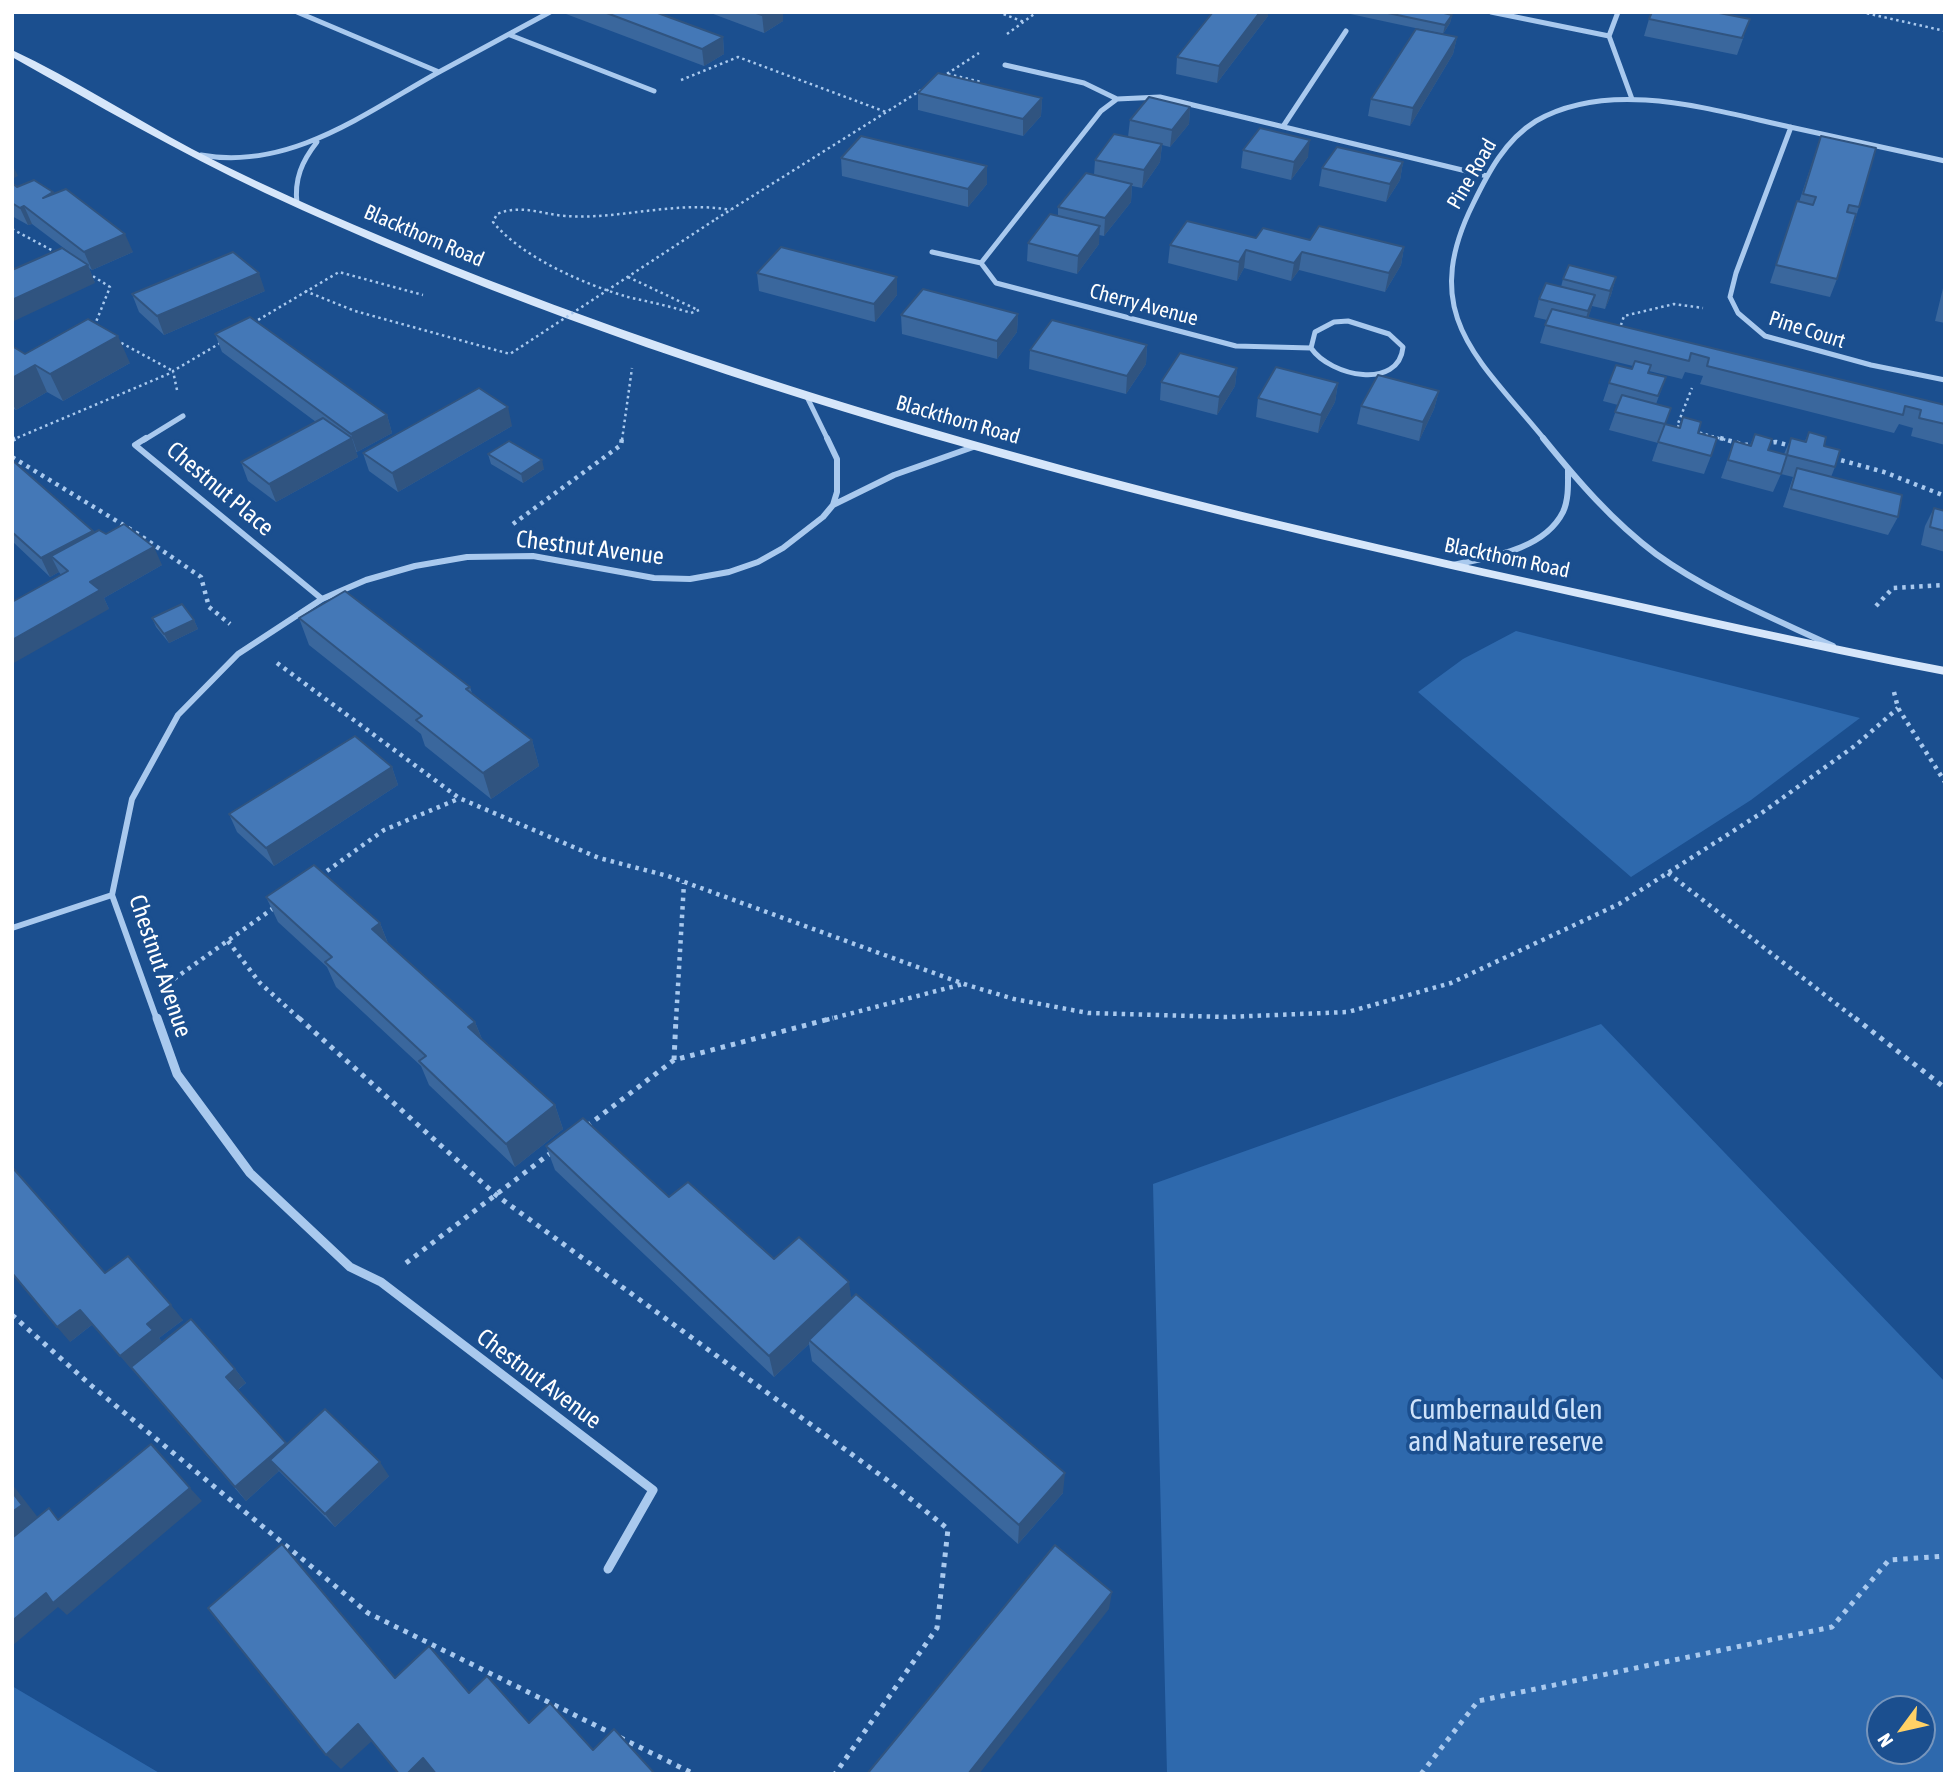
<!DOCTYPE html>
<html>
<head>
<meta charset="utf-8">
<style>
  body { margin:0 }
  #map { position:relative; width:1957px; height:1786px; overflow:hidden; background:#1b4f8f; font-family:"Asap Condensed",sans-serif }
  canvas { display:block }
  .frame { position:absolute; inset:0; border:14px solid #fff; pointer-events:none }
  .north { position:absolute; left:1866px; top:1695px; width:70px; height:70px; box-sizing:border-box; background:#1b4f8f; border:2px solid #7695bc; border-radius:50%; rotate:237deg; font-size:19px; font-weight:700; line-height:28px; text-align:center; color:#fff }
  .north::after { content:''; display:block; margin:auto; width:24px; height:32px; background:#ffd166; clip-path:polygon(50% 0,100% 100%,50% 72%,0 100%) }
</style>
</head>
<body>
<div id="map">
<canvas width="1957" height="1786"></canvas>
<div class="frame"></div>
<div class="north">N</div>
</div>
<script>
const c = document.querySelector('canvas').getContext('2d');
c.lineJoin = 'round';
function fillPath(path, color) {
  c.fillStyle = color;
  c.fill(path, 'evenodd');
}
function trace(path, color, width, dash) {
  c.strokeStyle = color;
  c.lineWidth = width;
  c.lineCap = dash ? 'butt' : 'round';
  c.setLineDash(dash || []);
  c.stroke(path);
}
function write(font, color, halo, rows, align = 'center') {
  c.font = font + ' "Asap Condensed",sans-serif';
  c.lineWidth = 7;
  c.setLineDash([]);
  c.textBaseline = 'middle';
  c.strokeStyle = halo;
  c.fillStyle = color;
  for (const [text, x, y, turn = 0] of rows) {
    c.save();
    c.translate(x, y);
    c.rotate((+turn || 0) * Math.PI / 180);
    c.textAlign = isNaN(turn) ? turn : align;
    if (halo) c.strokeText(text, 0, 0);
    c.fillText(text, 0, 0);
    c.restore();
  }
}
const green = new Path2D(`
  M1516,631L1860,718L1751,800L1631,877L1418,692L1463,659Z
  M1601,1024L1945,1382V1774H1167L1153,1184ZM1880,1709H1922V1751H1880Z
  M12,1686L161,1774H12Z`);
const pathFar2 = new Path2D(`
  M998,12L1024,22
  M1861,12L1945,31
  M1007,34L1037,12
  M948,74L981,82
  M942,77L979,53
  M681,80L738,57L886,112
  M716,219L923,89
  M12,229L57,253
  M88,273L110,287L94,327
  M628,277L698,310
  M699,310L691,313C670,306 649,302 628,297C586,285 521,257 493,222L497,214C521,204 541,214 565,216C621,220 675,200 731,210
  M253,323L339,272L423,295
  M1619,331L1624,316L1674,304L1703,308
  M116,340L173,371
  M177,390L173,371L222,342
  M1685,429L1677,426L1692,388
  M1694,431L1726,440
  M12,440L173,372
  M622,440L632,368`);
const pathFar1 = new Path2D(`
  M1720,438L1745,445L1757,443
  M12,440L17,438
  M1765,443L1776,442L1791,446
  M12,457L138,534L201,577L209,607L230,624
  M1833,458L1884,472L1945,496
  M513,524L621,445L622,438
  M1876,606L1893,588L1945,585
  M277,663L459,798L599,858L668,876L964,984L1014,999L1088,1013L1227,1017L1348,1012L1451,983L1619,904L1763,812L1856,745L1898,708
  M1894,692L1898,708L1945,782
  M1668,873L1857,1020
  M320,876L384,830L458,799
  M228,941L260,983L301,1020
  M174,979L275,907
  M676,1020L684,883
  M826,1020L963,984`);
const path = new Path2D(`
  M299,1018L496,1195L887,1480L948,1529L937,1628L835,1774
  M1855,1018L1945,1088
  M674,1060L676,1018
  M587,1126L674,1060L833,1018
  M406,1263L552,1152
  M12,1315L93,1387L368,1613L694,1774
  M1421,1774L1478,1701L1832,1627L1889,1560L1945,1556`);
const streetFar2 = new Path2D(`
  M297,12L439,72L550,12
  M1491,12L1609,36
  M1618,12L1609,36L1632,99
  M510,35L654,91
  M1005,65L1084,83L1117,99
  M1284,125L1346,31
  M1791,127L1736,273L1730,297L1738,313L1765,336L1871,365L1945,380
  M201,155C290,171 365,113 439,72
  M297,204C294,179 302,161 317,142
  M932,252L981,263L996,283L1236,346L1311,348
  M981,263L1101,111L1117,99L1160,97L1487,176
  M1348,321L1389,334L1403,347C1399,390 1331,377 1311,348L1315,332L1334,322Z
  M806,395L828,440
  M144,440L183,416
  M1545,440C1478,358 1418,315 1473,204C1488,173 1505,140 1536,121C1611,78 1712,110 1790,127C1842,138 1893,150 1945,161`);
const streetFar1 = new Path2D(`
  M146,438L135,445L322,599
  M1543,438C1577,480 1612,521 1656,554C1710,593 1773,618 1833,646
  M833,505L894,475L976,446
  M1453,565C1490,557 1544,550 1563,512C1569,499 1568,483 1568,469
  M12,928L112,895
  M157,1020L112,895L132,799L178,715L238,654L322,599L366,580L415,566L467,557L533,556L654,578L690,579L729,572L758,562L783,548L823,517L833,505L837,492V459L827,438`);
const street = new Path2D(`
  M157,1018L177,1074L250,1173L350,1267L381,1282L653,1490L608,1569`);
const secondary = new Path2D(`
  M12,50C74,79 132,117 192,149C276,193 365,230 453,266C810,408 1180,502 1554,584C1684,612 1814,642 1945,667V675C1804,648 1664,616 1524,585C1095,491 664,379 265,193C178,152 96,104 12,57Z`);
const pathBridge = new Path2D(`
  M305,291L355,311L510,354L716,219`);
const wall = new Path2D(`
  M566,12H655L723,37L724,54L704,66L566,14Z
  M708,12H783V21L764,33Z
  M1213,12H1268V16L1217,83L1176,74L1177,57Z
  M1341,12H1440L1452,15L1450,23L1443,34Z
  M1649,19L1744,36L1737,55L1644,36Z
  M1457,37L1453,54L1410,126L1368,116L1371,99Z
  M918,93L1042,98L1041,116L1023,136L918,110Z
  M1190,107L1189,124L1170,147L1162,145L1160,162L1142,188L1132,186L1131,202L1104,236L1099,235V244L1077,274L1027,261L1028,243L1058,216V207L1094,175L1095,160L1128,137L1130,120Z
  M1821,136L1859,207L1837,279L1830,297L1770,283L1791,219L1797,201L1799,202Z
  M1243,150L1308,157L1291,180L1241,168Z
  M841,158L987,184L968,207L842,176Z
  M1403,162L1400,180L1386,202L1319,186L1322,168Z
  M12,183L17,187L54,194L133,252L92,270L89,268L95,283L69,252L32,224L28,225L12,216Z
  M1256,238L1310,240L1404,247L1401,265L1385,292L1299,270L1291,281L1244,268L1237,281L1168,263L1170,245Z
  M757,273L897,295L875,322L759,291Z
  M1616,277L1611,295L1605,309L1592,306L1588,318L1945,405V445L1911,436L1913,428L1899,424L1894,433L1700,384L1703,376L1685,372L1682,379L1649,371L1648,373L1666,377L1656,404L1665,424L1698,433L1711,456L1704,474L1652,461L1658,443L1609,430L1618,405L1603,401L1609,383L1632,369L1633,366L1540,343L1547,320L1534,317L1539,299L1561,287L1563,279Z
  M1945,280V323L1935,321Z
  M265,291L164,335L139,312L132,294Z
  M1018,314L1017,332L997,359L902,334L901,315Z
  M215,334L387,415L392,433L357,452H356L358,457L276,502L248,481L241,462L316,422L222,352Z
  M1147,345L1146,364L1126,394L1029,369L1030,350Z
  M12,346L25,354L130,363L63,401L47,392L16,410L12,408Z
  M1237,368L1235,386L1217,415L1160,400L1161,382Z
  M1338,383L1335,402L1318,433L1256,417L1258,398Z
  M1439,391L1434,409L1419,441L1357,424L1361,406Z
  M512,426L398,492L369,471L363,453Z
  M1809,432L1824,446L1835,467L1831,477L1898,517L1888,535L1783,507L1793,477L1781,474L1773,492L1721,478L1734,441L1750,445L1755,434L1768,450L1784,454L1791,438L1805,441Z
  M488,454L544,469L523,483L491,464Z
  M12,460L94,533L106,534L162,565L104,598L109,609L61,575L59,572L50,577L12,541Z
  M1934,508L1945,511V552L1921,545L1925,526Z
  M152,618L194,620L198,629L169,643L156,627Z
  M299,618L470,687L472,693L532,740L539,766L491,799L425,746L421,734L309,645Z
  M392,767L398,785L274,866L237,832L229,814Z
  M266,897L380,923L388,943L475,1022L482,1039L555,1105L563,1129L515,1167L429,1085L421,1066L336,987L327,967L278,922Z
  M546,1146L669,1197L774,1259L851,1298L1063,1493L1018,1544L812,1361L809,1344L774,1377L555,1170Z
  M105,1273L183,1320L159,1338L162,1342L235,1369L246,1383L238,1390L287,1445L389,1476L335,1527L279,1471L246,1501L93,1324L70,1342Z`);
const shadedWall = new Path2D(`
  M767,12H783V21L764,33L762,15Z
  M1260,12H1268V16L1217,83L1219,66Z
  M1452,15L1450,23L1443,34L1445,25Z
  M723,37L724,54L704,66L702,49Z
  M1457,37L1453,54L1410,126L1413,108Z
  M1042,98L1041,116L1023,136V119Z
  M1190,107L1189,124L1170,147L1172,130Z
  M1310,140L1308,157L1291,180L1294,162Z
  M1162,144L1160,162L1142,188L1144,170Z
  M1403,162L1400,180L1386,202L1390,184Z
  M12,164L18,176L12,179Z
  M987,166V184L968,207V189Z
  M1132,184L1131,202L1104,236L1105,218Z
  M24,206L32,224L28,225L20,208Z
  M1100,226L1099,244L1077,274L1078,256Z
  M125,234L133,252L92,270L84,252Z
  M1404,247L1401,265L1385,292L1389,273Z
  M1246,250L1244,268L1237,281L1239,262Z
  M1302,252L1299,270L1291,281L1294,263Z
  M88,265L95,283L12,322V300Z
  M259,273L265,291L164,335L157,316Z
  M897,277V295L875,322L874,304Z
  M1616,277L1611,295L1605,309L1610,291Z
  M1595,295L1590,313L1583,329L1588,311Z
  M1018,314L1017,332L997,359V341Z
  M118,336L130,363L63,401L50,374Z
  M1147,345L1146,364L1126,394L1127,376Z
  M35,365L47,392L16,410L12,403V378Z
  M1237,368L1235,386L1217,415L1219,397Z
  M1338,383L1335,402L1318,433L1321,415Z
  M1439,391L1434,409L1419,441L1423,422Z
  M508,407L512,426L398,492L392,473Z
  M387,415L392,433L357,452L351,434Z
  M352,438L358,457L276,502L269,484Z
  M542,460L544,469L523,483L521,474Z
  M93,531L102,550L51,556L59,572L50,577L41,558Z
  M154,547L162,565L104,598L109,609L12,664V640L90,582Z
  M194,620L198,629L169,643L164,634Z
  M532,740L539,766L491,799L483,773Z
  M392,767L398,785L274,866L266,848Z
  M380,923L390,949L372,929Z
  M475,1022L485,1047L468,1027Z
  M555,1105L563,1129L515,1167L506,1144Z
  M849,1282L852,1304L809,1340V1344L774,1377L769,1356Z
  M171,1305L183,1320L159,1338L165,1345L133,1371L120,1356L147,1324Z
  M80,1310L93,1324L70,1342L57,1327Z
  M235,1369L246,1383L236,1391L226,1377Z
  M286,1443L296,1457L270,1460L279,1471L246,1501L235,1487Z
  M380,1462L389,1476L335,1527L325,1514Z
  M1065,1473L1063,1493L1018,1544L1019,1525Z
  M12,1484L43,1524L12,1548Z
  M190,1488L202,1501L67,1615L58,1607L12,1646V1621L46,1593Z
  M1112,1592L1109,1609L979,1774H968Z
  M358,1724L373,1740L341,1769L326,1755Z
  M423,1758L436,1773L435,1774H407Z`);
const building = new Path2D(`
  M604,12H655L723,37L702,49Z
  M753,12H767L762,15Z
  M1213,12H1260L1219,66L1177,57Z
  M1383,12H1440L1452,15L1445,25Z
  M1652,12H1714L1750,19L1742,38L1649,19Z
  M1416,29L1457,37L1413,108L1371,99Z
  M938,73L1042,98L1023,119L918,93Z
  M1149,97L1190,107L1172,130L1130,120Z
  M1260,128L1310,140L1294,162L1243,150Z
  M1114,134L1162,144L1144,170L1095,160Z
  M861,136L987,166L968,189L841,158Z
  M1821,136L1876,148L1859,207L1849,205L1847,212L1856,214L1837,279L1776,265L1797,201L1813,205L1816,197L1803,194Z
  M1337,147L1403,162L1390,184L1322,168Z
  M1086,173L1132,184L1105,218L1058,207Z
  M34,180L53,192L43,198L66,189L125,234L84,252L24,206L20,208L12,203V183L17,187Z
  M1050,214L1100,226L1078,256L1028,243Z
  M1187,221L1256,238L1263,228L1310,240L1319,226L1404,247L1389,273L1302,252L1294,263L1246,250L1239,262L1170,245Z
  M781,247L897,277L874,304L757,273Z
  M62,248L88,265L12,300V270Z
  M233,252L259,273L157,316L132,294Z
  M1569,265L1616,277L1610,291L1563,279Z
  M1546,283L1595,295L1588,311L1539,299Z
  M923,289L1018,314L997,341L901,315Z
  M1552,309L1945,405V424L1919,418L1921,410L1905,406L1903,415L1707,366L1709,358L1691,353L1689,361L1545,325Z
  M250,317L387,415L351,434L215,334Z
  M88,319L118,336L50,374L35,365L12,378V346L25,354Z
  M1052,320L1147,345L1127,376L1030,350Z
  M1180,353L1237,368L1219,397L1161,382Z
  M1635,361L1651,365L1648,373L1666,377L1658,396L1609,383L1616,365L1632,369Z
  M1276,367L1338,383L1321,415L1258,398Z
  M1378,375L1439,391L1423,422L1361,406Z
  M479,388L508,407L392,473L363,453Z
  M1622,395L1671,408L1665,424L1615,412Z
  M1683,417L1701,422L1698,433L1717,438L1711,456L1658,442L1665,424L1680,428Z
  M323,418L352,438L269,484L241,462Z
  M1809,432L1826,437L1824,446L1840,450L1835,467L1787,455L1791,438L1806,442Z
  M1755,434L1772,439L1768,450L1787,455L1781,474L1728,460L1734,441L1751,446Z
  M509,441L542,460L521,474L488,454Z
  M12,460L93,531L41,558L12,532Z
  M1797,468L1902,495L1898,517L1791,489Z
  M1934,508L1945,511V531L1930,527Z
  M124,524L154,547L90,582L100,590L12,640V602L68,571L51,556L99,530L106,534Z
  M345,591L470,687L466,689L532,740L483,773L416,720L422,716L299,618Z
  M182,604L194,620L164,634L152,618Z
  M355,736L392,767L266,848L229,814Z
  M314,865L380,923L372,929L475,1022L468,1027L555,1105L506,1144L419,1061L426,1056L325,962L332,957L266,897Z
  M583,1118L669,1197L688,1182L774,1259L799,1237L849,1282L769,1356L546,1146Z
  M12,1167L105,1273L128,1256L171,1305L147,1324L153,1330L120,1356L80,1310L57,1327L12,1273Z
  M856,1294L1065,1473L1019,1525L809,1340Z
  M191,1319L235,1369L226,1377L286,1443L235,1487L131,1367Z
  M325,1409L380,1462L325,1514L270,1460Z
  M151,1444L190,1488L53,1603L46,1593L12,1621V1538L49,1508L58,1520Z
  M12,1492L22,1505L12,1512Z
  M282,1544L395,1678L429,1646L469,1693L487,1676L529,1723L550,1703L593,1750L614,1729L655,1774H436L423,1758L407,1774H399L358,1724L326,1755L208,1608Z
  M1055,1545L1112,1592L968,1774H867Z`);
const farStreetnames = [
  ["Pine Road",1472,174,-60],
  ["Blackthorn Road",424,236,23],
  ["Cherry Avenue",1144,305,15],
  ["Pine Court",1807,330,18],
  ["Blackthorn Road",958,420,16],
  ["Blackthorn Road",1507,558,12]
];
const streetNames = [
  ["Chestnut Place",220,489,40],
  ["Chestnut Avenue",590,548,7],
  ["Chestnut Avenue",160,966,71],
  ["Chestnut Avenue",539,1379,37]
];
const nearParknames = [
  ["Cumbernauld Glen",1506,1410],
  ["and Nature reserve",1506,1442]
];
fillPath(green, '#2e69ad');
trace(pathFar2, '#a9c9ee', 2.5, [2.5, 3.5]);
trace(pathFar1, '#a9c9ee', 4.5, [3.5, 5]);
trace(path, '#a9c9ee', 5, [4.5, 6]);
trace(streetFar2, '#a9c9ee', 5);
trace(streetFar1, '#a9c9ee', 6);
trace(street, '#a9c9ee', 9);
fillPath(secondary, '#d6e6fa');
trace(pathBridge, '#a9c9ee', 2.5, [2.5, 3.5]);
fillPath(wall, '#3a679d');
fillPath(shadedWall, '#305480');
fillPath(building, '#4478b7');
trace(building, '#305480', 2);
write('21px', '#fff', '#1b4f8f', farStreetnames);
write('24px', '#fff', '#1b4f8f', streetNames);
write('28px', '#cfe3fa', '#1b4f8f', nearParknames);
</script>
</body>
</html>
